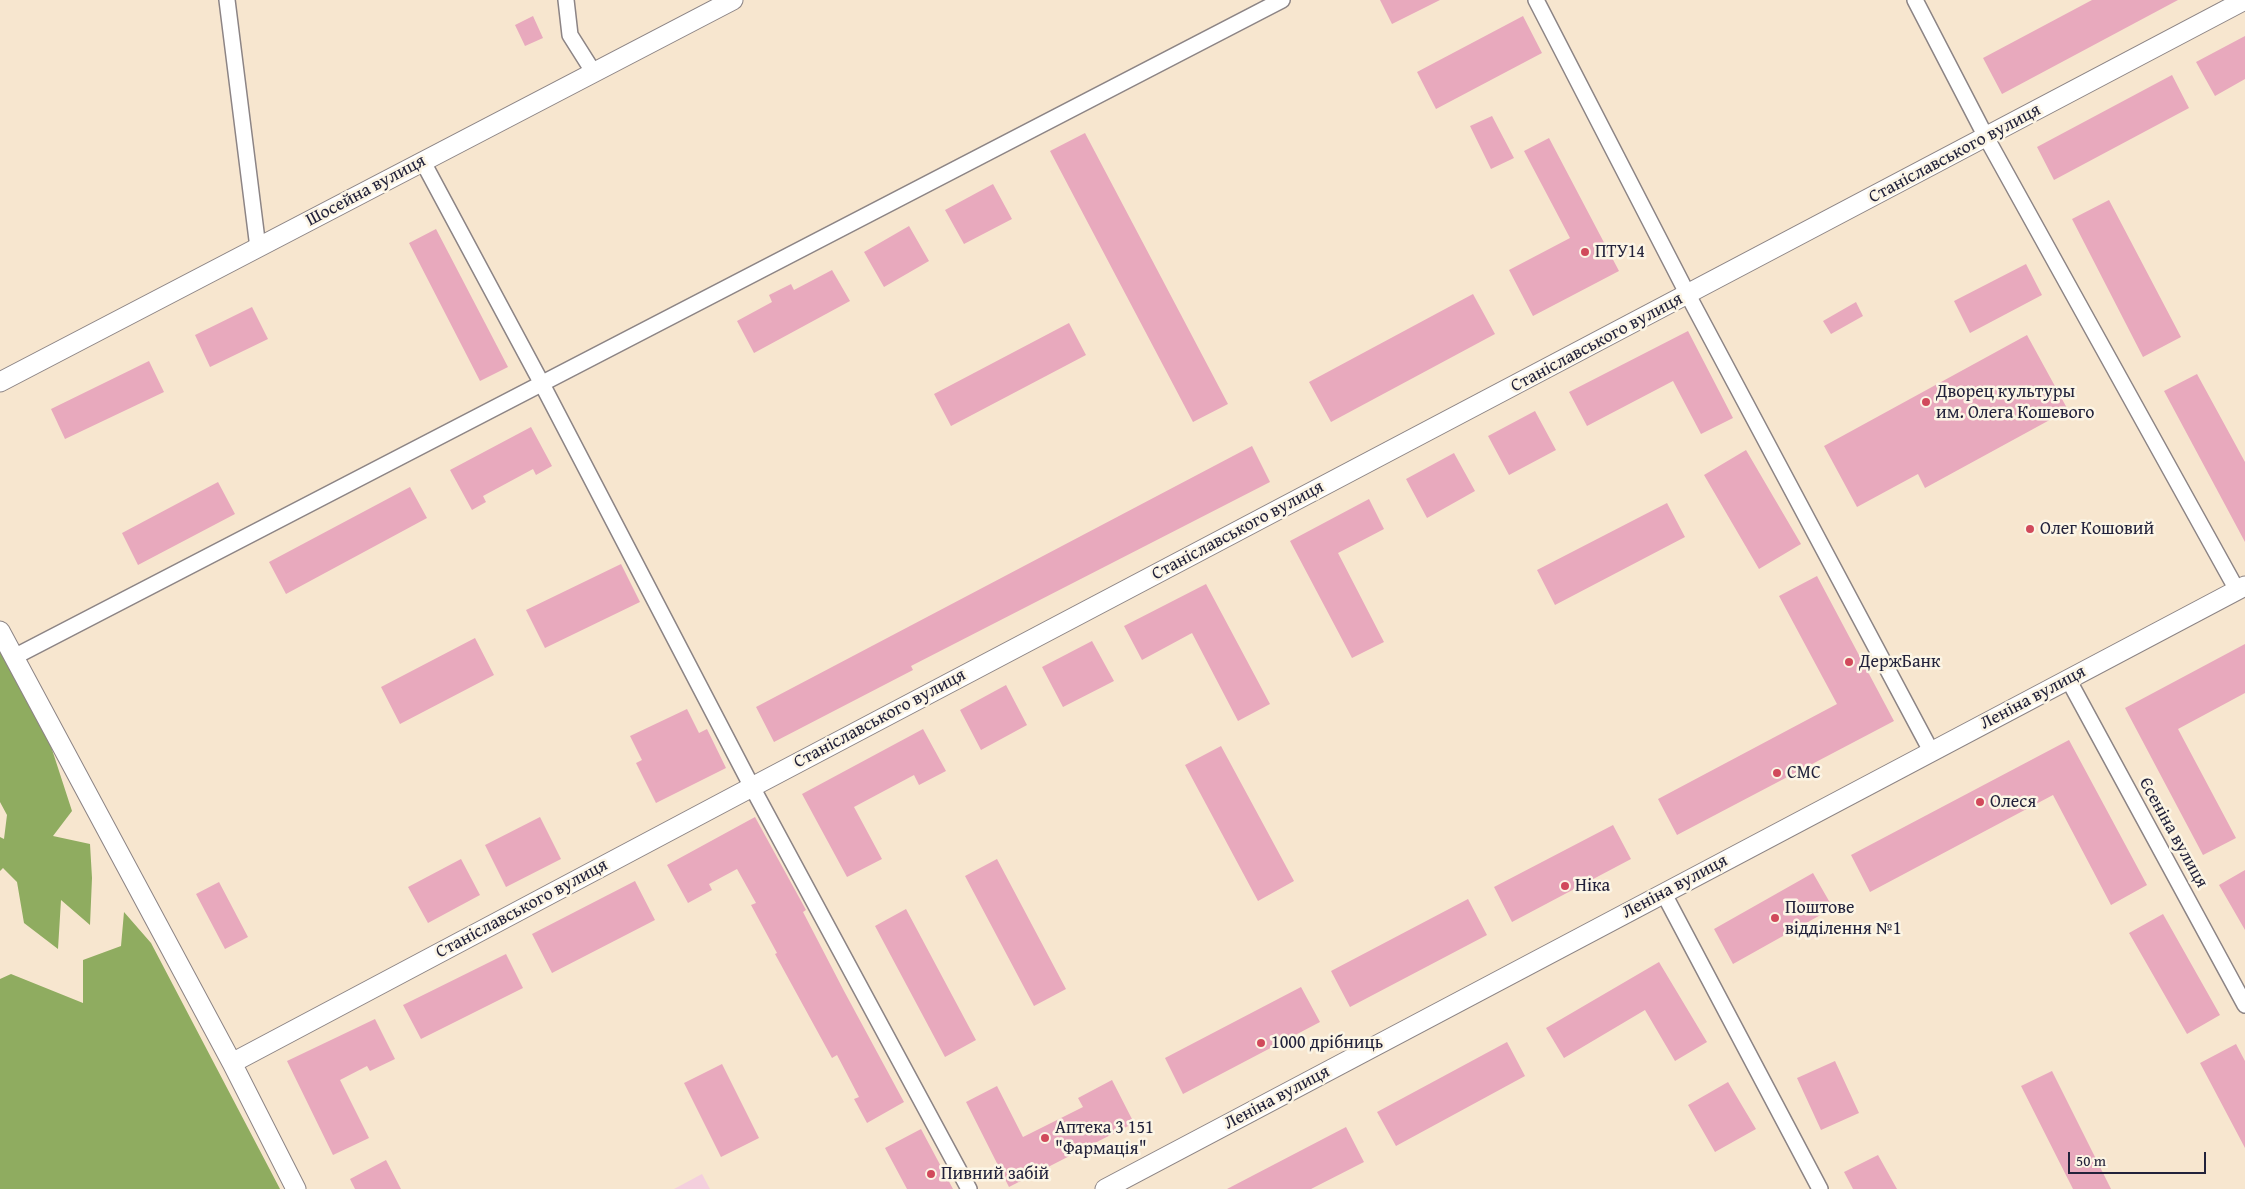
<!DOCTYPE html>
<html>
<head>
<meta charset="utf-8">
<style>
  body { margin:0 }
  #map { position:relative; width:2245px; height:1189px; overflow:hidden; background:#f7e6cf; font-family:"Gentium Book Plus",serif }
  canvas { display:block }
  .scale { position:absolute; left:2068px; top:1152px; width:138px; height:22px; box-sizing:border-box; border:2px solid #22223b; border-top:0; padding-left:6px; font-size:15px; line-height:18px; white-space:nowrap; color:#22223b; -webkit-text-stroke:4px #fcf5e5; paint-order:stroke }
</style>
</head>
<body>
<div id="map">
<canvas width="2245" height="1189"></canvas>
<div class="scale">50 m</div>
</div>
<script>
const c = document.querySelector('canvas').getContext('2d');
c.lineJoin = 'round';
function fillPath(path, color) {
  c.fillStyle = color;
  c.fill(path, 'evenodd');
}
function trace(path, color, width, dash) {
  c.strokeStyle = color;
  c.lineWidth = width;
  c.lineCap = dash ? 'butt' : 'round';
  c.setLineDash(dash || []);
  c.stroke(path);
}
function write(font, color, halo, rows, align = 'center') {
  c.font = font + ' "Gentium Book Plus",serif';
  c.lineWidth = 5;
  c.setLineDash([]);
  c.textBaseline = 'middle';
  c.strokeStyle = halo;
  c.fillStyle = color;
  for (const [text, x, y, turn = 0] of rows) {
    c.save();
    c.translate(x, y);
    c.rotate((+turn || 0) * Math.PI / 180);
    c.textAlign = isNaN(turn) ? turn : align;
    if (halo) c.strokeText(text, 0, 0);
    c.fillText(text, 0, 0);
    c.restore();
  }
}
const built = new Path2D(`
  M702,1174L710,1189H674Z`);
const forest = new Path2D(`
  M0,650L46,731L72,811L53,836L90,844L92,878L90,925L61,900L58,949L24,923L17,882L3,868L0,871V837L4,839L7,815L0,802Z
  M124,912L151,943L280,1189H0V979L11,974L83,1003V960L121,946Z`);
const building = new Path2D(`
  M1380,0H1440L1392,24Z
  M2092,0H2178L2002,94L1983,58Z
  M533,16L543,38L525,46L515,25Z
  M1523,16L1542,53L1436,109L1417,72Z
  M2245,36V79L2215,96L2196,62Z
  M2172,75L2189,108L2054,180L2037,147Z
  M1492,116L1514,158L1491,169L1470,126Z
  M1085,133L1228,404L1193,422L1050,151Z
  M1549,138L1619,271L1533,316L1509,270L1570,238L1524,151Z
  M993,184L1012,219L964,244L945,210Z
  M2109,200L2181,337L2143,357L2072,219Z
  M909,226L929,261L884,287L864,252Z
  M436,229L508,367L480,381L409,243Z
  M2026,264L2042,295L1970,333L1954,301Z
  M832,270L850,301L754,353L737,321L772,302L769,295L791,284L794,290Z
  M1473,294L1495,334L1331,422L1309,382Z
  M1856,302L1863,316L1831,334L1823,321Z
  M252,307L268,339L210,367L195,335Z
  M1069,323L1086,355L951,426L934,394Z
  M1688,331L1733,418L1701,434L1673,381L1587,426L1569,392Z
  M2027,335L2068,410L1925,488L1918,474L1857,507L1824,446Z
  M149,361L164,392L65,439L51,409Z
  M2197,374L2245,462V542L2164,391Z
  M1535,411L1556,450L1509,475L1488,436Z
  M531,427L552,466L536,475L533,469L483,496L486,502L472,510L450,470Z
  M1252,446L1270,482L911,666L913,670L774,742L756,707Z
  M1746,450L1801,544L1759,569L1704,475Z
  M1454,453L1475,491L1427,518L1406,479Z
  M218,482L235,514L138,565L122,533Z
  M410,487L427,518L286,594L269,562Z
  M1369,499L1384,529L1338,553L1384,642L1352,658L1290,541Z
  M1667,503L1685,537L1555,605L1537,570Z
  M621,564L640,602L545,648L526,610Z
  M1817,576L1894,721L1677,835L1658,799L1837,704L1779,596Z
  M1206,584L1270,704L1238,721L1192,633L1142,660L1124,626Z
  M475,638L494,675L400,724L381,687Z
  M1092,641L1114,681L1063,707L1042,667Z
  M2245,644V693L2178,729L2236,838L2203,855L2125,708Z
  M1006,685L1027,725L981,750L960,710Z
  M687,709L699,733L707,729L726,768L656,803L636,763L642,760L630,736Z
  M923,729L946,771L919,785L914,775L854,807L882,859L847,877L802,794Z
  M2069,740L2147,885L2111,905L2053,795L1870,892L1851,855Z
  M1221,746L1294,881L1258,901L1185,765Z
  M540,817L561,859L506,887L485,845Z
  M755,817L806,910L803,912L844,991L904,1102L867,1123L854,1099L859,1097L837,1055L832,1058L775,954L777,953L751,905L756,903L737,869L709,884L712,890L688,903L667,865Z
  M1613,825L1631,859L1512,922L1494,887Z
  M461,859L480,895L428,923L408,887Z
  M997,859L1066,989L1034,1006L965,876Z
  M2245,870V930L2219,885Z
  M1813,873L1833,908L1733,964L1714,929Z
  M635,881L655,920L552,973L532,934Z
  M219,882L248,937L225,949L196,894Z
  M1468,899L1487,935L1350,1007L1331,971Z
  M906,909L976,1040L945,1057L875,926Z
  M2163,914L2220,1015L2187,1034L2129,933Z
  M506,954L523,988L421,1039L403,1005Z
  M1659,962L1707,1042L1675,1061L1645,1010L1564,1058L1546,1028Z
  M1301,987L1320,1022L1183,1094L1165,1058Z
  M375,1019L395,1059L370,1071L367,1066L340,1080L369,1138L333,1155L287,1061Z
  M1507,1042L1525,1076L1396,1146L1377,1112Z
  M2236,1044L2245,1061V1148L2200,1063Z
  M1835,1061L1859,1113L1821,1130L1797,1078Z
  M722,1064L759,1138L721,1157L684,1083Z
  M2052,1071L2111,1189H2073L2021,1086Z
  M1112,1080L1134,1123L1009,1187L966,1102L997,1086L1023,1137L1083,1107L1078,1098Z
  M1728,1082L1756,1129L1715,1152L1688,1105Z
  M1346,1127L1364,1162L1311,1189H1227Z
  M921,1129L953,1189H907L885,1148Z
  M1878,1155L1897,1189H1853L1844,1172Z
  M386,1160L401,1189H355L350,1179Z`);
const minor = new Path2D(`
  M227,0L258,248
  M566,0L570,35L594,73
  M1536,0L1688,295L1931,751
  M1915,0L1986,137L2237,590
  M423,162L542,384L752,787L969,1189
  M14,657L1282,0
  M2068,679L2245,1005
  M1664,894L1820,1189`);
const tertiary = new Path2D(`
  M0,382L733,0
  M0,631L232,1063L296,1189
  M232,1063L752,787L2245,0
  M1105,1189L2245,586`);
const markers = [
  [1585,252,5,"#d1495b"],
  [1926,402,5,"#d1495b"],
  [2030,529,5,"#d1495b"],
  [1849,662,5,"#d1495b"],
  [1777,773,5,"#d1495b"],
  [1980,802,5,"#d1495b"],
  [1565,886,5,"#d1495b"],
  [1775,918,5,"#d1495b"],
  [1261,1043,5,"#d1495b"],
  [1045,1138,5,"#d1495b"],
  [931,1174,5,"#d1495b"]
];
const streetNames = [
  ["Станіславського вулиця",1955,154,-28],
  ["Шосейна вулиця",366,191,-28],
  ["Станіславського вулиця",1597,343,-28],
  ["Станіславського вулиця",1238,531,-28],
  ["Леніна вулиця",2033,698,-28],
  ["Станіславського вулиця",880,719,-28],
  ["Єсеніна вулиця",2173,833,61],
  ["Леніна вулиця",1675,887,-28],
  ["Станіславського вулиця",522,909,-28],
  ["Леніна вулиця",1277,1098,-28]
];
const poiNames = [
  ["ПТУ14",1595,252],
  ["Дворец культуры",1936,392],
  ["им. Олега Кошевого",1936,413],
  ["Олег Кошовий",2040,529],
  ["ДержБанк",1859,662],
  ["СМС",1787,773],
  ["Олеся",1990,802],
  ["Ніка",1575,886],
  ["Поштове",1785,908],
  ["відділення №1",1785,929],
  ["1000 дрібниць",1271,1043],
  ["Аптека 3 151",1055,1128],
  ["\"Фармація\"",1055,1149],
  ["Пивний забій",941,1174]
];
fillPath(built, '#f4cfdd');
fillPath(forest, '#8fac60');
fillPath(building, '#e8a9bd');
trace(minor, '#8c8485', 18);
trace(tertiary, '#8c8485', 21);
trace(minor, '#fff', 15);
trace(tertiary, '#fff', 19);
for (const [x, y, r, color] of markers) {
  const dot = new Path2D();
  dot.arc(x, y, r, 0, 2 * Math.PI);
  c.fillStyle = color;
  c.fill(dot);
  trace(dot, '#fcf5e5', 2);
}
write('18px', '#22223b', '#fcf5e5', streetNames);
write('18px', '#22223b', '#fcf5e5', poiNames, 'left');
</script>
</body>
</html>
